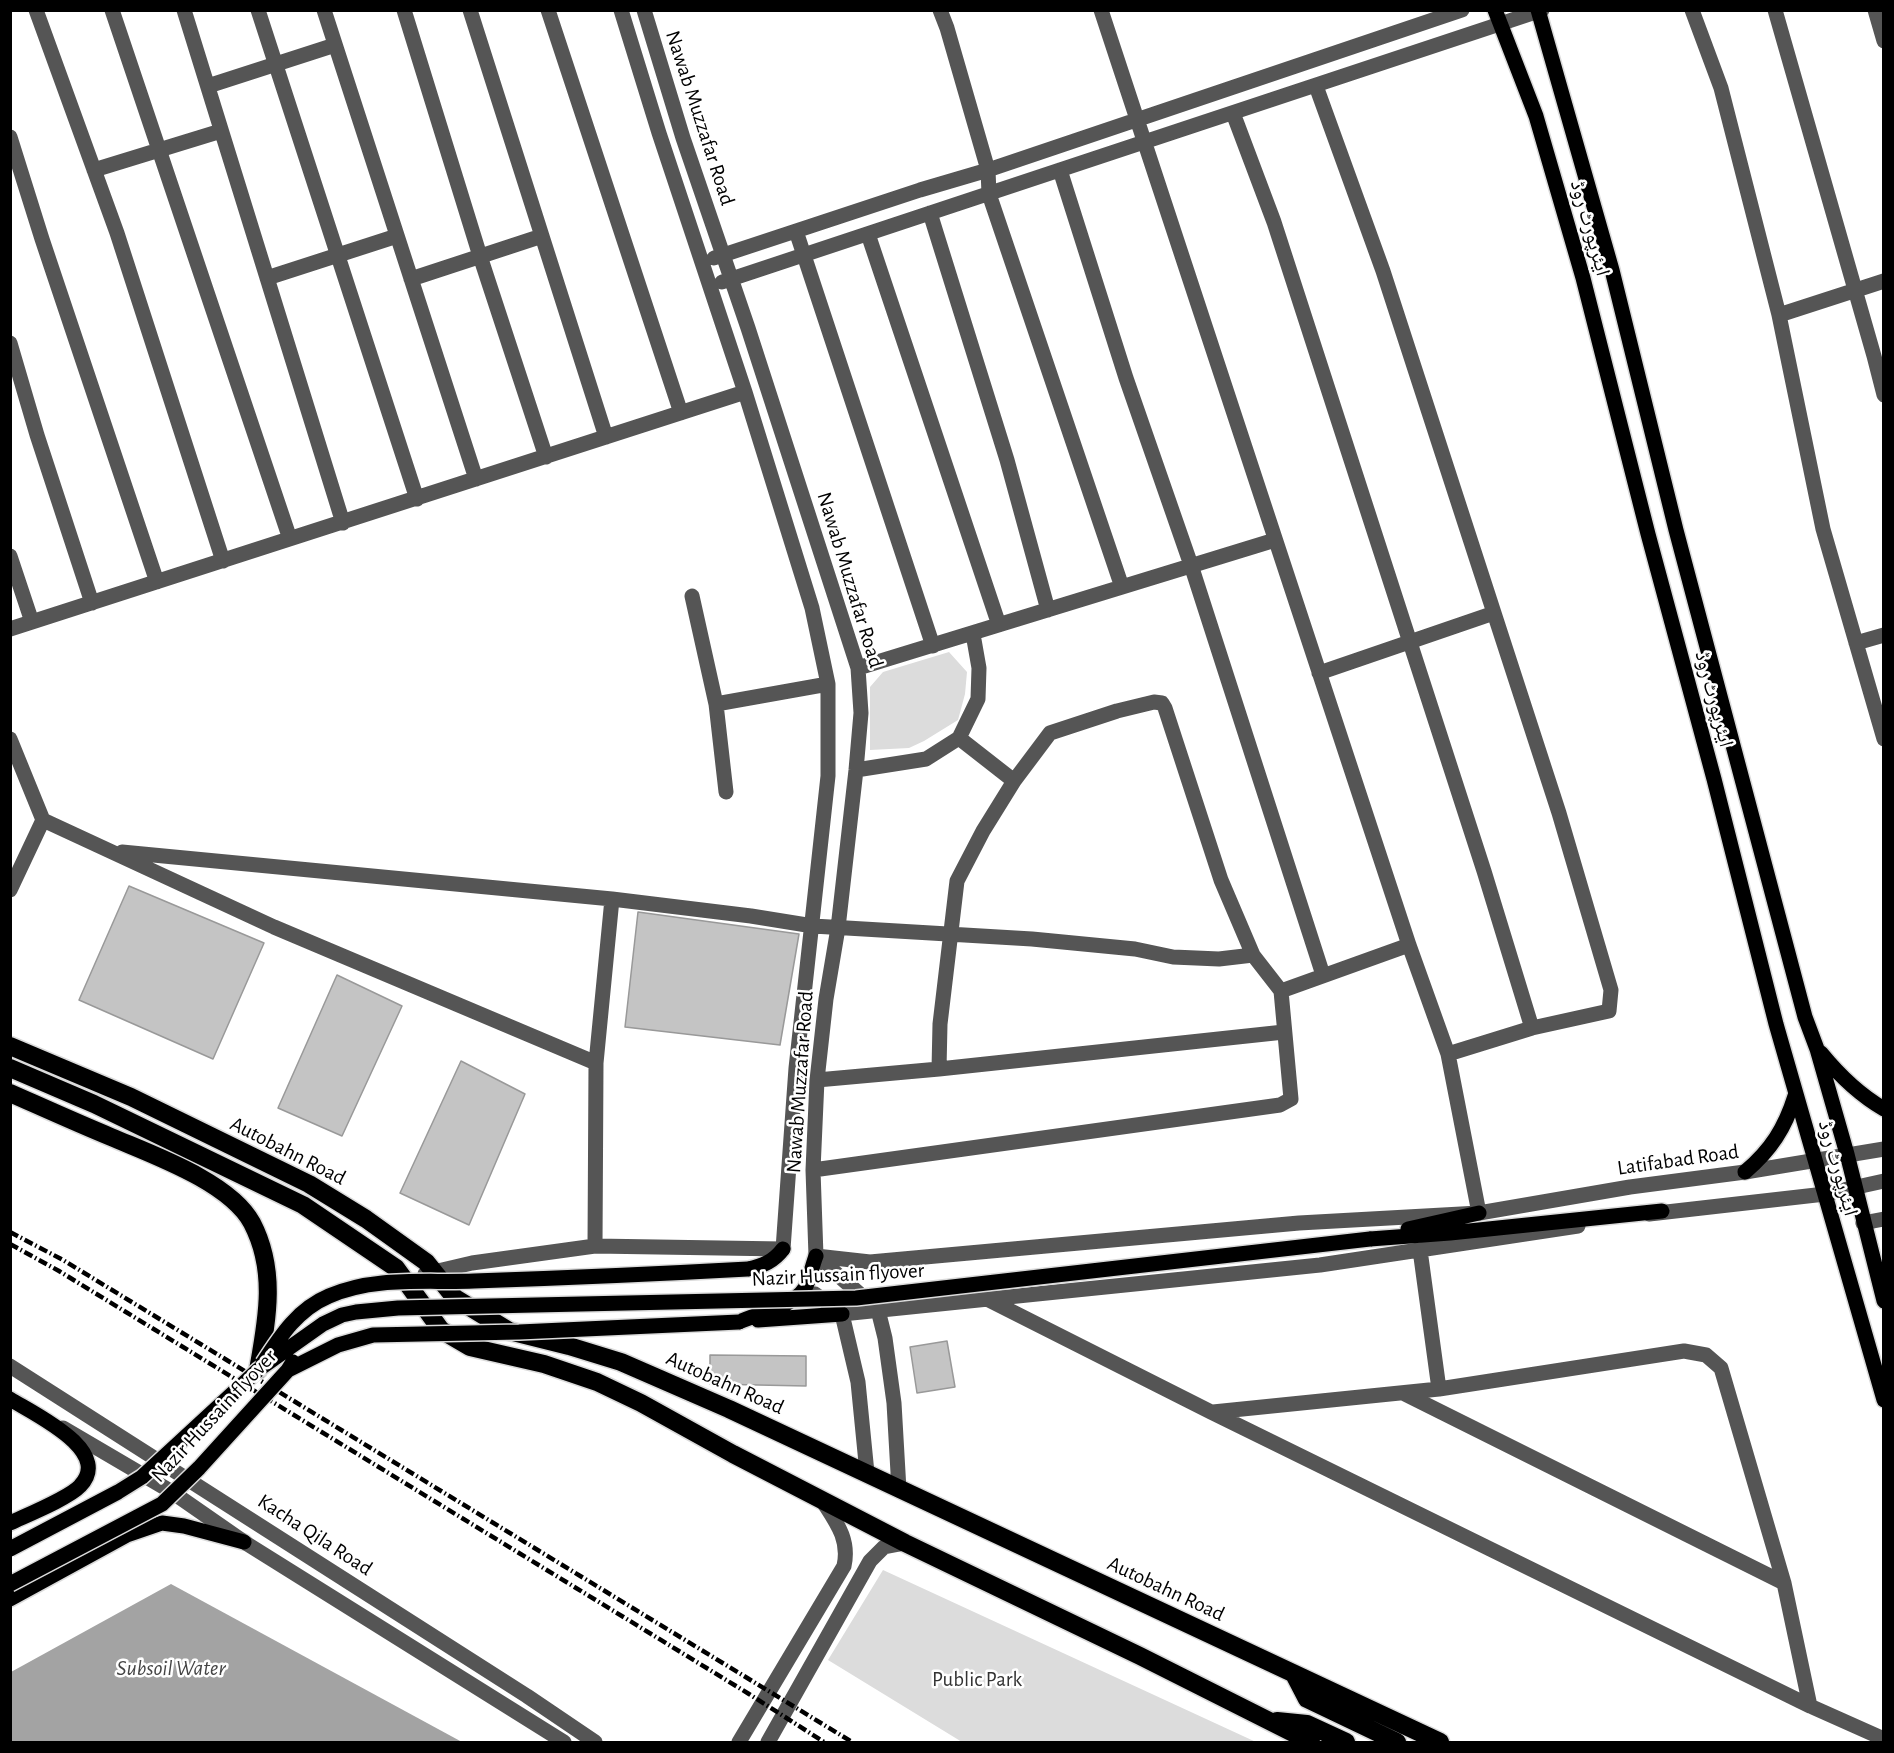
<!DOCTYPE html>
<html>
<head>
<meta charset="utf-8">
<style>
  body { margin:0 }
  #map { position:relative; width:1894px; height:1753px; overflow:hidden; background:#fff; font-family:"Alegreya Sans",sans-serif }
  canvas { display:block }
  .frame { position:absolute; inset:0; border:12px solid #000; pointer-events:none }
</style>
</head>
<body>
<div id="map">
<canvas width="1894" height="1753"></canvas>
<div class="frame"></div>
</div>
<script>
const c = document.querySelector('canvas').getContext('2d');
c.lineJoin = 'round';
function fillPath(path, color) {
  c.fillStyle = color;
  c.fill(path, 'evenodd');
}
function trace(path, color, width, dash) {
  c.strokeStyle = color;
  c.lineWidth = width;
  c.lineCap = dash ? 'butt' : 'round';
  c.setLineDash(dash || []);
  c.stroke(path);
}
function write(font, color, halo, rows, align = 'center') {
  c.font = font + ' "Alegreya Sans","Noto Naskh Arabic",sans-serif';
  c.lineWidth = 5;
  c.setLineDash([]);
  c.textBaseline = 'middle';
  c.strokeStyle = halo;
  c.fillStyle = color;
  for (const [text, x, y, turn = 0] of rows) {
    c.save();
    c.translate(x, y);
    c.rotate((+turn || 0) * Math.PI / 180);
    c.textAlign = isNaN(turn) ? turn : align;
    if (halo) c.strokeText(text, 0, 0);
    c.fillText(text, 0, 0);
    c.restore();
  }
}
const green = new Path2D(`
  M949,652L967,672L965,694L958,720L924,741L909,748L870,750V687L883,672Z
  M883,1570L1256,1742H962L828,1660Z`);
const water = new Path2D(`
  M171,1584L462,1742H11V1672Z`);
const building = new Path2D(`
  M129,886L264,943L213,1059L79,1000Z
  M638,912L799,934L780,1045L625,1027Z
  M337,975L402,1006L342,1136L278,1108Z
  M461,1061L525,1094L469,1225L400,1193Z
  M947,1341L955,1387L917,1393L910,1347Z
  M710,1355L806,1356V1386L710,1384Z`);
const minor = new Path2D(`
  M36,10L117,233L223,561
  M112,10L290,539
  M184,10L343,523
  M258,10L417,499
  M324,10L476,479
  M404,10L480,256L546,457
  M470,10L606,437
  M548,10L681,413
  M644,10L683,138L748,328L858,668L861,713L856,770L838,928L826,999L817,1080L813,1170L816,1256
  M940,10L947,28L988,170L989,194L1122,587
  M1101,10L1409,945L1448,1054L1479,1213
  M1692,10L1721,88L1779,315L1823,529L1884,739
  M1775,10L1874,356L1884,395
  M1875,10L1884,41
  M208,86L335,45
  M1316,86L1383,271L1559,813L1611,990L1609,1011L1532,1028L1448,1054
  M1233,113L1274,222L1484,871L1532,1028
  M10,137L42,239L157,582
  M94,170L221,131
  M1060,170L1126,378L1191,565L1323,975
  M930,213L1007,460L1048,610
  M796,231L933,646
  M868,234L999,625
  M714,258L920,190L988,170L1462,10
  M267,278L397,236
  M411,279L542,236
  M722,282L1542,10
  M1779,315L1884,281
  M10,343L37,435L92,603
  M10,556L32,622
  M692,596L716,704L726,792
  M10,629L745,392
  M1856,643L1884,635
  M858,668L1275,540
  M1319,673L1494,613
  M716,704L828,684
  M959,738L1014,781
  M10,739L43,820L10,890
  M856,770L926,759L959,738L978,699L979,668L973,634
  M43,820L274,927L596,1063L595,1246
  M122,852L612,899L596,1063
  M612,899L751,916L813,926L1032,939L1135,949L1173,957L1219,959L1253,955
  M1281,991L1409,945
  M939,1069L1284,1032
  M813,1170L1280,1105L1291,1099L1281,991L1253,955L1221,880L1165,708L1162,703L1154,702L1117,711L1050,733L1014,781L983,831L957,881L940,1024L939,1069L817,1080
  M1649,1214L1825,1194L1884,1181
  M1863,1223L1884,1219
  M1420,1250L1439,1389
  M816,1256L870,1262L1299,1223L1479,1213L1630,1187L1745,1172L1884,1149
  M816,1256L878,1310L885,1338L894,1403L899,1490
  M425,1274L472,1263L595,1246L783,1249L796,1068L828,776V684L812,608L745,392L659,133L621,10
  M815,1294L842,1314L858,1382L867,1473
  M989,1300L1211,1412L1810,1706L1884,1739
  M842,1314L1320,1265L1578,1226
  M10,1366L527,1696L595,1742
  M1405,1394L1784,1583
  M1213,1412L1439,1389L1684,1351L1706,1355L1721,1368L1784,1583L1810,1706
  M63,1428L172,1492L244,1542L564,1742
  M739,1742L844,1566C850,1539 836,1522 822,1500
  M768,1742L870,1561L884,1547L905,1543`);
const major = new Path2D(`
  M1495,10L1536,116L1583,278L1648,534L1714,779L1776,1024L1884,1400
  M1538,10L1612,270L1676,530L1805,1017L1817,1049L1847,1154L1884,1301
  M1821,1053C1839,1075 1858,1094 1884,1109
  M1745,1172C1771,1150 1785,1128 1795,1096
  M1408,1229L1479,1213
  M1370,1239L1450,1233L1662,1211
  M748,1269C763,1266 774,1261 783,1249
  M758,1320L842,1314
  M739,1322C759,1313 793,1307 805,1288C810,1279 812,1266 816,1256
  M10,1399C34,1414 114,1451 80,1486C69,1498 27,1515 10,1523
  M10,1599L127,1535L162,1523L184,1526L244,1542`);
const highway = new Path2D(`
  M10,1046L131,1097L309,1184L366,1219L426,1262L455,1298L509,1331L569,1346L621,1362L729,1409L1440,1742
  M10,1068L94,1104L303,1205L396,1268L441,1330L470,1347L544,1364L597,1382L641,1403L733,1454L905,1543L1140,1656L1311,1742
  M10,1093C44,1108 77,1123 111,1137C153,1155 230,1182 252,1223C277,1271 267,1320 258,1370
  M1294,1674L1307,1699L1397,1742
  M1277,1721L1307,1724L1346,1742`);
const rail = new Path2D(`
  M10,1232L63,1260L852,1742
  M10,1244L59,1271L749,1694L824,1742`);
const majorBridge = new Path2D(`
  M263,1363C281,1335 298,1309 329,1296C375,1276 426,1283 474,1281C565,1278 657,1274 748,1269
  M288,1370L338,1345L373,1335L519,1332L739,1322
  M10,1549L118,1492L142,1477L258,1370L323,1324L342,1315L356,1312L398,1308L856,1298L1370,1239
  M10,1584L162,1504L199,1468L288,1370L293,1362`);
const streetNames = [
  ["Nawab Muzzafar Road",700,118,72],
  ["ایئرپورٹ روڈ",1590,228,74],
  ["Nawab Muzzafar Road",850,580,73],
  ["ایئرپورٹ روڈ",1714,699,75],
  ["Nawab Muzzafar Road",800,1082,-86],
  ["Autobahn Road",288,1151,27],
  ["Latifabad Road",1678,1160,-8],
  ["ایئرپورٹ روڈ",1838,1168,74],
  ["Nazir Hussain flyover",838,1275,-3],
  ["Autobahn Road",725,1383,24],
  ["Nazir Hussain flyover",214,1416,-47],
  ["Kacha Qila Road",315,1535,33],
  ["Autobahn Road",1166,1589,25]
];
const parkNames = [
  ["Public Park",977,1680]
];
const waterNames = [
  ["Subsoil Water",171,1668]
];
fillPath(green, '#dcdcdc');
fillPath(water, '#a3a3a3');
fillPath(building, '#c4c4c4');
trace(building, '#999', 1.5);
trace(major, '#dbdbdb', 18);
trace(highway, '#dbdbdb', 21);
trace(minor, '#555', 15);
trace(major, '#000', 15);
trace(highway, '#000', 18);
trace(rail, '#000', 4.5, [9, 3, 1.5, 3]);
trace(majorBridge, '#dbdbdb', 18, []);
trace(majorBridge, '#000', 15);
write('21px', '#000', '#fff', streetNames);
write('21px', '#333', '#fff', parkNames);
write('italic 22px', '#444', '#fff', waterNames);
</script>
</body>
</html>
